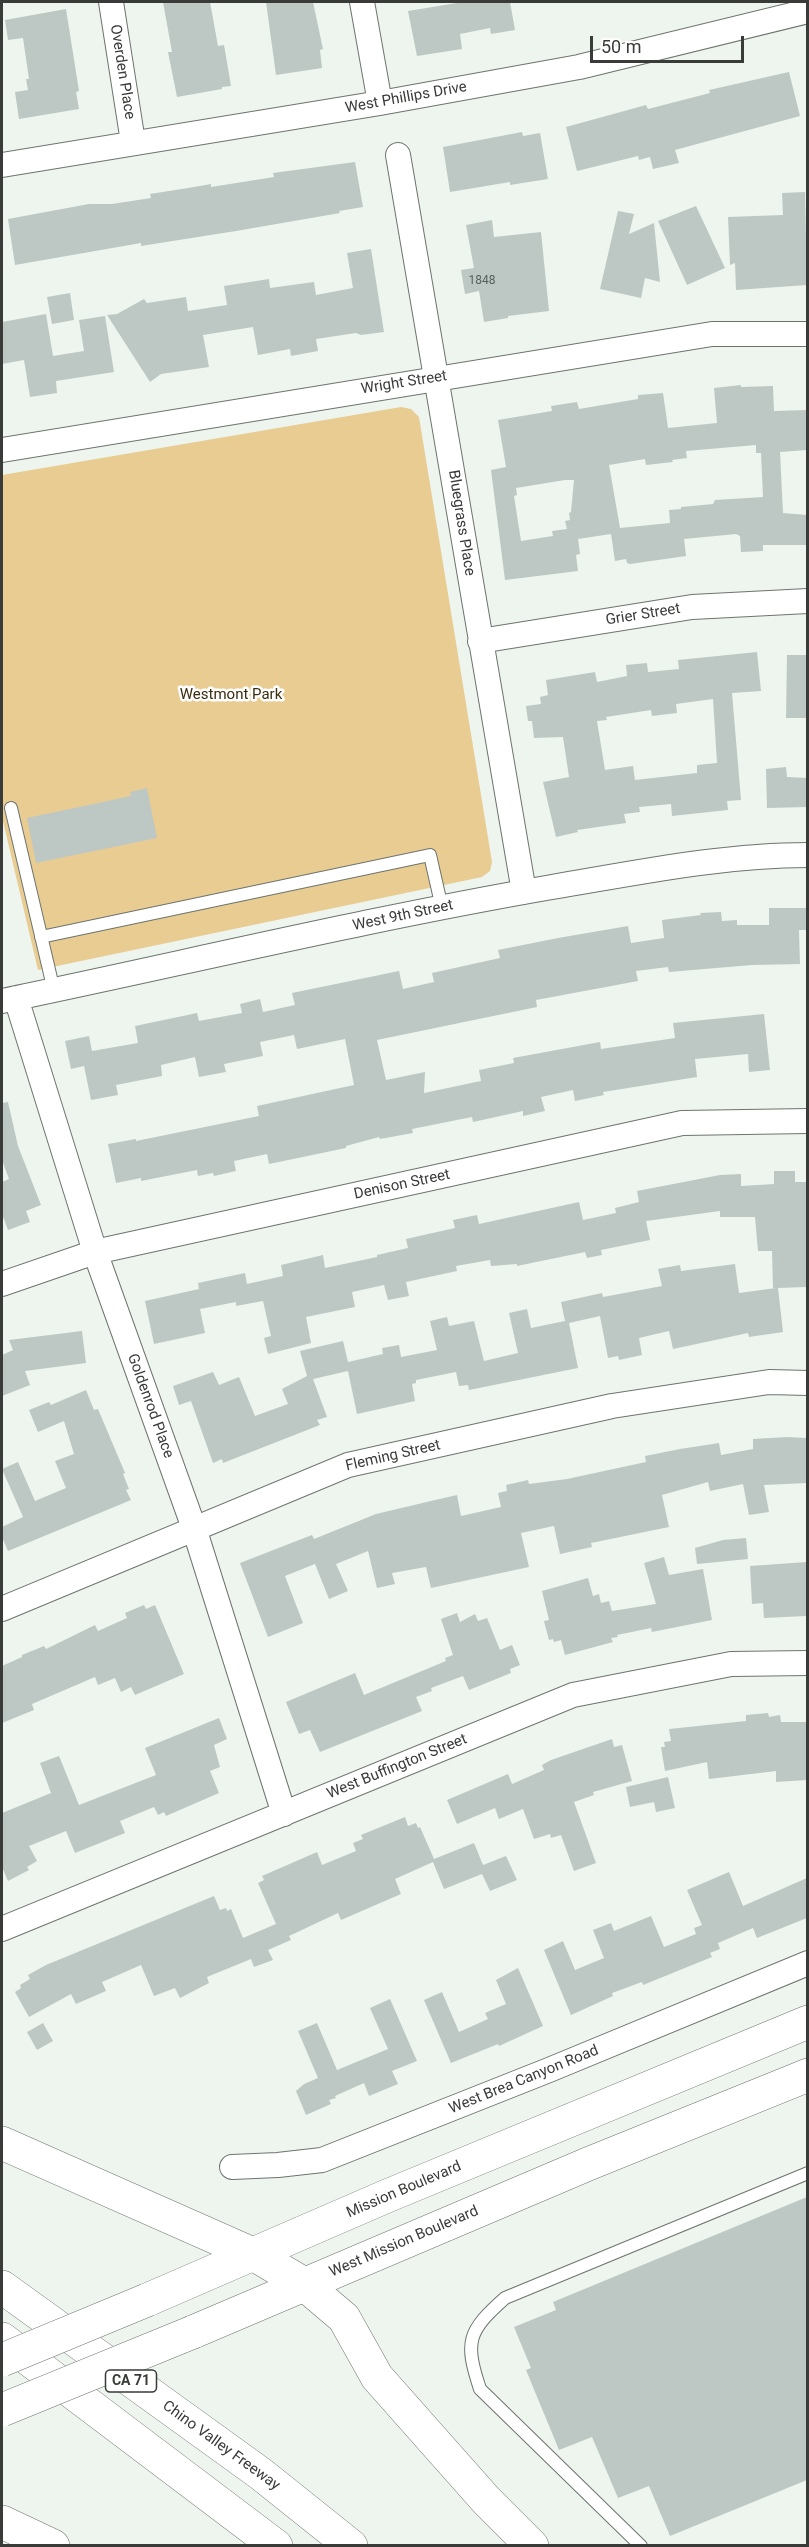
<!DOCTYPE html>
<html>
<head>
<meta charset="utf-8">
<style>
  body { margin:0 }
  #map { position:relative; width:809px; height:2547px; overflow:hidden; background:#edf5ee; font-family:Roboto,sans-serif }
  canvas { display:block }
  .frame { position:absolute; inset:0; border:3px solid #383b38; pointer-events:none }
  .scale { position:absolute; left:590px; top:36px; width:154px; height:27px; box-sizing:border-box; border:3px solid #383b38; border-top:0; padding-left:8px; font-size:18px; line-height:21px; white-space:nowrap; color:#383b38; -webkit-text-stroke:4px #fff; paint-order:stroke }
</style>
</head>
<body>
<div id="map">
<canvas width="809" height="2547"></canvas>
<div class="frame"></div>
<div class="scale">50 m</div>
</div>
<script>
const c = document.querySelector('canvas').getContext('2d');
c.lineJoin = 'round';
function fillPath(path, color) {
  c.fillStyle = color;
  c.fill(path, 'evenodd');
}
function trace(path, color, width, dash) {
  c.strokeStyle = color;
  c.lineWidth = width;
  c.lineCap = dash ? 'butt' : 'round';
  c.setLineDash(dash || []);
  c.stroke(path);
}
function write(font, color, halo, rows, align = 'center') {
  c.font = font + ' Roboto,sans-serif';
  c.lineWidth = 5;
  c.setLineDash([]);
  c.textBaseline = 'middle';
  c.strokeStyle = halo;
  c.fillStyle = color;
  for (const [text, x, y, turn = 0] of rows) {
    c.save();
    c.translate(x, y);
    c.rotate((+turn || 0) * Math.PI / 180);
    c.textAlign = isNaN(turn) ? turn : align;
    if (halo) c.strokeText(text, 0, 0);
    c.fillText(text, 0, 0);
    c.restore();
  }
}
const green = new Path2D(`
  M401,407L411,409L419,417L492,862L490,871L482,877L38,970L2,817V475Z`);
const building = new Path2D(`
  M163,2H210L218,46L224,45L231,86L222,87V89L177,97L168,52H172Z
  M266,2H313L323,49L320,50L322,68L276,75Z
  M463,2H510L515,30L491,34L490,28L460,34L462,49L417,56L408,11Z
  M66,9L79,91L76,92L79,109L19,119L15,92L28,90L26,79H29L23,38L8,40L5,20Z
  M789,72L800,116L675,150L679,163L653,169L650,157L639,160L638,156L577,171L566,127L646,105L648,109L710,93L709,90Z
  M522,132L523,136L540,133L548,179L510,185V182L450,192L443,147Z
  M355,162L363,207L339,211L340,213L236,231L141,246V243L15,265L8,219L89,204H112L151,198L150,194L188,188L211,184V187L274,177L273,173Z
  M805,192L807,285L736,290L735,263L730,265L728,217L783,215L782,193Z
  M696,206L725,268L687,285L658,221Z
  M618,211L634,214L629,234L654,223L660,282L645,278L641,298L600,289Z
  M492,220L494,237L541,232L549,311L508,316V318L484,322L479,291L465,294L461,270L474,268L466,225Z
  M371,249L384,332L361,335L356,333L316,339L318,351L291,356L290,349L258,355L253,327L203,335L209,367L161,374L150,382L107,315L117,314L144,299L147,303L186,297L188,311L227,305L224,286L269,279L270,288L314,282L316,295L353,288L347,253Z
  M70,293L74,320L52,324L47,297Z
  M46,314L53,356L84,351L79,320L105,316L114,372L56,381L57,393L30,397L24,360L2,364V322Z
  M741,385V387L773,386L774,411L807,410V450L780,452L783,513L807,515V545H763V551L741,552L740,536L736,534L684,539L686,556L630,564L627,563L626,559L615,561L611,534L578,539L580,554L576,555L578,571L505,580L491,470L506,467L498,420L552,411L551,406L577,402L579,409L638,399V395L663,393L668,428L717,423L714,388ZM756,445V453H761L763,497L715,500L713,504L681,507V509L669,510L670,523L620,528L609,465L645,459L646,465L673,462L672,460L687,458L686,451ZM565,480H574L571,512L569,513L570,520L565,521L567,529L552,531L553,536L521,541L514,496L517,495L516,488Z
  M757,652L761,691L732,693L741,800L727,801L728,810L672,816L671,804L639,807L640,812L624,814L626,823L577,830L578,832L556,837L543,782L569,777L563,737L534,738L532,721H528L526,706L541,704L540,697L548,695L546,680L595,672L597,682L627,676L626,665L647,663L648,672L679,669L678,660ZM713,699L717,763L697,765V773L635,780L633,766L605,770L597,721L607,720L606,717L651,710L652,716L677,713L676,704Z
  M787,655H807V718H786Z
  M786,767L787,777L807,778V807L767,808L766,769Z
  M147,788L157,838L36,863L27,818L131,796L130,792Z
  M769,908H807V930H799L800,964L752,965L669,972L668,967L636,971L638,981L536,1000L537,1007L377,1040L386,1080L425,1072L424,1093L481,1081L479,1070L514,1063L513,1058L600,1042L601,1049L675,1038L673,1023L764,1014L770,1070L749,1072L748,1054L695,1059L697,1077L603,1092L604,1095L575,1101L573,1090L541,1097L545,1111L523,1116V1111L473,1122L472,1117L412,1129L413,1133L380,1139L379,1137L346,1146V1148L269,1164L267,1154L234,1161L236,1171L214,1176L213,1173L198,1176L197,1170L141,1181V1178L116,1183L108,1144L136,1139V1141L259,1116L257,1106L354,1085L345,1039L297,1049L294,1035L260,1042L263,1056L224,1064L226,1072L199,1077L195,1057L161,1065L162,1076L116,1085L118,1095L91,1100L84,1066L71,1069L65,1041L89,1036L92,1051L138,1043L135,1026L197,1013L199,1021L242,1013L240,1004L260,999L263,1012L295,1005L292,993L399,971L403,989L434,982L432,973L500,958L498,950L558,938L628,926L631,943L664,938L662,920L701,915L700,913L721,912L722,921L737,920V925H769Z
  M8,1102L18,1146L41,1205L26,1211L30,1222L8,1230L2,1214V1182L9,1179L2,1160V1103Z
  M774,1171H795V1182H807V1287L778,1288L783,1332L749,1337L748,1333L673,1349L669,1331L639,1338L642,1355L619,1360L618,1356L608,1358L600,1316L569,1323L578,1368L469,1390L468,1385L459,1386L456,1372L416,1380V1383L412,1384L415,1401L357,1414L348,1371L313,1379L327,1417L317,1420L320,1425L223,1463L222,1459L213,1463L191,1401L179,1405L173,1386L213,1372L219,1385L239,1377L255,1416L288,1404L282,1389L307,1376L300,1351L343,1341L348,1362L383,1354L382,1348L399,1345L401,1357L437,1350L430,1321L447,1317L449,1326L474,1321L484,1361L518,1353L509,1313L527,1309L531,1328L565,1321L561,1302L602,1293L603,1297L662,1286L658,1269L680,1265L681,1271L735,1264L739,1293L776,1288H773L772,1251H758L755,1217H720V1211L646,1221L650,1240L601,1250L602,1255L587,1258L585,1252L517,1266V1264L491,1266L490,1260L456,1266L457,1271L406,1282L409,1296L388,1300L384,1285L352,1292L355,1307L306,1317L311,1343L268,1354L264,1338L271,1336L263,1301L236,1306V1302L200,1309L205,1333L154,1344L145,1301L199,1289L198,1283L245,1273L247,1284L283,1276L281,1265L323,1255L325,1268L377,1257V1255L408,1248L406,1239L455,1228L453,1220L477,1215L479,1224L579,1202L583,1220L616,1213L615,1208L639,1202L637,1191L720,1175L741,1174V1186L774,1184Z
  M82,1331L86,1363L25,1371L30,1385L2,1396V1355L13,1350L9,1340Z
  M86,1390L94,1410L98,1409L125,1473L123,1474L129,1489L126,1490L131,1500L8,1551L2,1537V1527L23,1517L2,1469L18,1462L35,1501L66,1488L55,1461L74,1454L64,1421L38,1432L29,1410L49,1402L51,1405Z
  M787,1437L807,1438V1483L764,1485L769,1512L749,1515L743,1484L710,1491L708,1482L662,1495L669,1527L591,1543L592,1547L560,1554L554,1526L521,1533L529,1567L431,1588L426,1567L392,1573L395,1584L377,1588L368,1551L336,1564L348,1591L329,1599L315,1564L285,1576L303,1623L268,1637L240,1563L312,1535L314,1539L376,1514L431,1501L457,1495L461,1516L501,1507L498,1493L507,1491L506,1485L528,1480L529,1484L567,1479L646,1462L645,1456L680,1449L719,1443L721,1455L753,1449V1439Z
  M746,1538L748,1559L697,1564L695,1548L723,1540Z
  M664,1557L669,1575L703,1569L712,1620L652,1632L651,1628L617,1635L618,1637L611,1638L613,1642L565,1655L561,1640L554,1642L553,1639L549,1640L544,1621L549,1620L542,1591L588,1578L593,1596L599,1594L601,1603L609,1601L612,1611L656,1604L644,1563Z
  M807,1562L806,1616L764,1618L763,1603L752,1604L750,1566Z
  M144,1605L146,1609L155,1605L184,1674L135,1695L131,1687L121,1692L115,1678L98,1685L95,1677L32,1704L34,1710L2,1723V1666L22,1657V1655L44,1646L46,1649L95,1625L98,1631L127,1618L125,1613Z
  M457,1613L460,1622L475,1614L478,1621L487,1618L500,1650L512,1645L520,1665L510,1669L511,1673L469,1690L463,1676L431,1688L432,1691L416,1697L422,1711L320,1752L310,1730L299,1734L286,1702L355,1673L364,1695L446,1661L445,1658L453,1655L441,1619Z
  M768,1713L769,1717L780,1715L781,1722H807V1780L776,1782V1771L709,1779L707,1762L665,1771L661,1747H665L664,1742L671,1741L669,1729L746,1721V1715Z
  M219,1718L227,1739L214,1745L220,1767L210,1771L219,1793L166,1816L164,1812L158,1815L154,1807L120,1821L125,1833L75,1853L66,1831L29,1846L37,1861L27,1867L29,1870L8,1881L2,1867V1813L51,1793L40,1763L59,1756L79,1805L156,1775L145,1748Z
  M612,1739L614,1747L622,1745L632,1781L593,1792L594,1795L574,1802L596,1863L574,1871L561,1835L551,1838L550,1834L534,1839L523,1809L499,1819L495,1808L457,1824L447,1800L508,1774L512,1784L544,1770L542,1765L551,1760Z
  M668,1777L675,1808L656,1812L654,1802L630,1807L626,1787Z
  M405,1817L408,1826L416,1823L418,1828L420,1827L434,1859L474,1843L483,1865L506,1856L517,1880L490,1891L482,1874L444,1889L433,1862L395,1879L401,1894L341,1920L338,1913L289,1936L291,1940L268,1950L273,1960L254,1967L251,1959L207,1977L209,1983L180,1998L175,1988L154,1996L141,1965L102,1982L106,1991L76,2004L71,1994L29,2017L15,1992L21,1988L20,1985L30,1979L28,1975L46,1965L214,1896L220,1910L226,1908L227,1911L231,1909L243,1938L276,1924L258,1883L264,1880L262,1876L317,1852L322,1865L356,1851L353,1843L363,1839L361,1835Z
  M729,1872L743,1906L807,1878V1918L757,1938L753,1928L718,1943L720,1949L710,1953L712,1957L643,1985L642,1982L612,1993L613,1996L571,2015L544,1950L563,1941L575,1970L604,1958L593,1930L611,1923L614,1931L651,1916L664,1947L696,1934L694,1928L702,1925L687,1890Z
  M518,1968L543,2026L499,2046L498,2044L451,2063L424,2000L442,1992L459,2032L488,2019L485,2013L506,2004L496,1980Z
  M390,1999L417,2061L392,2071L398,2084L369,2096L364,2083L335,2096L336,2098L329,2100L331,2104L306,2115L296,2091L304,2084L318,2078L298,2031L317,2023L337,2070L388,2049L370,2008Z
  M43,2023L53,2041L37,2050L27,2032Z
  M807,2197V2480L670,2536L649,2486L618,2498L592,2437L559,2450L526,2370L531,2368L514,2327L556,2310L553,2302Z`);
const service = new Path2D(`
  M11,808L54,991
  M41,937L430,855L442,908
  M641,2546L480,2389C464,2341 468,2331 505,2298L808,2173`);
const minor = new Path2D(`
  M111,2L133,142
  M362,2L380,103
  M398,155L524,892
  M2,165L380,103L579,67L808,11
  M2,450L712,334H808
  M480,641L692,607L808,601
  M16,998L95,1252L194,1528L284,1814
  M2,1001C185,963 367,919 552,887C636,873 722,855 808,855
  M2,1284L95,1252L682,1123L808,1121
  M2,1609L348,1465L612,1406L769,1382L808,1383
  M2,1929L573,1695L731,1664L808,1663
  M232,2167L278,2165L322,2160L549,2070L808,1963`);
const primary = new Path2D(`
  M147,2300L387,2196L808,2022
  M193,2332L588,2164L808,2075`);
const motorway = new Path2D(`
  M2,2143L255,2255L304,2284L344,2318L377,2377L486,2500L532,2546
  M2,2287L261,2474L351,2546
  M2,2339L276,2546
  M2,2522L53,2546`);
const primaryBridge = new Path2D(`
  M2,2360L147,2300
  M2,2410L193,2332`);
const numberNames = [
  ["1848",482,281]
];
const shields = [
  [131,2381,51]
];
const shieldNames = [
  ["CA 71",131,2381]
];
const streetNames = [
  ["Overden Place",122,72,81],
  ["West Phillips Drive",406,98,-10],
  ["Wright Street",404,383,-9],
  ["Bluegrass Place",461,523,81],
  ["Grier Street",643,615,-9],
  ["West 9th Street",403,916,-12],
  ["Denison Street",402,1185,-12],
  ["Goldenrod Place",150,1406,70],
  ["Fleming Street",393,1456,-13],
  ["West Buffington Street",397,1767,-22],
  ["West Brea Canyon Road",524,2080,-22],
  ["Mission Boulevard",404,2190,-23],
  ["West Mission Boulevard",404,2242,-23],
  ["Chino Valley Freeway",221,2446,36]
];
const parkNames = [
  ["Westmont Park",231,695]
];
fillPath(green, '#e9cc92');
fillPath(building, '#bdc8c5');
trace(service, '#6d746e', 14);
trace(minor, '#6d746e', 26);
trace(primary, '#6d746e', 34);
trace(motorway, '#6d746e', 34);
trace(service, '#fff', 12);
trace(minor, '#fff', 24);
trace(primary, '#fff', 33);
trace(motorway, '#fff', 33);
trace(primaryBridge, '#6d746e', 34, []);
trace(primaryBridge, '#fff', 33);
write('12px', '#595e5b', null, numberNames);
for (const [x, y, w] of shields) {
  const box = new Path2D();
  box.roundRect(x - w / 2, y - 11, w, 22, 4.5);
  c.fillStyle = '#fff';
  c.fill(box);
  trace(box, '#383b38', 1.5);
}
write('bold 14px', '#383b38', null, shieldNames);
write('15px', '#383b38', '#fff', streetNames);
write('15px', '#3a2d10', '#fff', parkNames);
</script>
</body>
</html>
